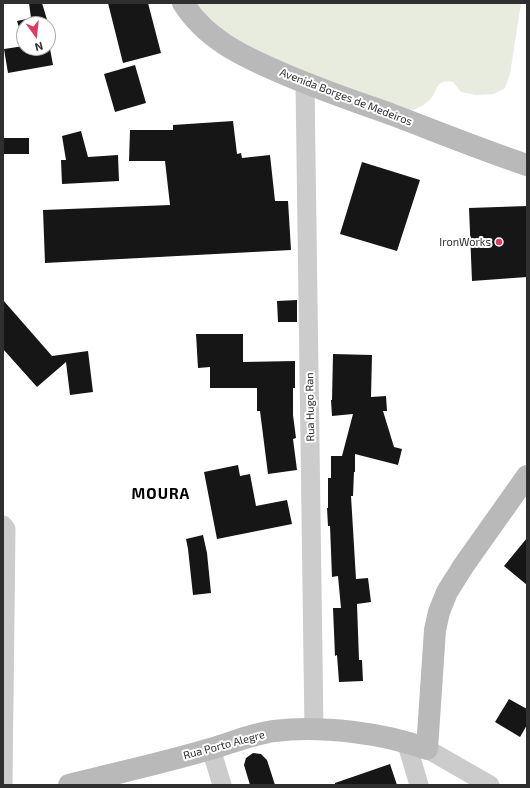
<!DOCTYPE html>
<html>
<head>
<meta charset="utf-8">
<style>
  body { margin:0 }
  #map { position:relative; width:530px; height:788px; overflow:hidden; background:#fff; font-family:"Exo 2",sans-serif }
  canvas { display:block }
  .frame { position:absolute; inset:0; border:4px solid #2f2f2f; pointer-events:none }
  .north { position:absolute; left:16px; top:16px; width:40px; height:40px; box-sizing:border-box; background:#fff; border:1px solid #acacac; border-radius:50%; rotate:165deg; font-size:11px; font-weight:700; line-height:16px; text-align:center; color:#2f2f2f }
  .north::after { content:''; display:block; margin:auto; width:14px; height:18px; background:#db3d61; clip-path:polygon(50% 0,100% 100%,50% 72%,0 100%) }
</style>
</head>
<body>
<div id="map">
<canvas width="530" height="788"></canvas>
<div class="frame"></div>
<div class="north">N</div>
</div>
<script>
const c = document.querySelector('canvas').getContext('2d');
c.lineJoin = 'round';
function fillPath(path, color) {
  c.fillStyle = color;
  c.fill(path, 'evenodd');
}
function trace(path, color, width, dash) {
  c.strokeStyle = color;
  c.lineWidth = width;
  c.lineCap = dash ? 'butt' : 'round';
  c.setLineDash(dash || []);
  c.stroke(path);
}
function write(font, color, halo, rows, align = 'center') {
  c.font = font + ' "Exo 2",sans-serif';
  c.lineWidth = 4;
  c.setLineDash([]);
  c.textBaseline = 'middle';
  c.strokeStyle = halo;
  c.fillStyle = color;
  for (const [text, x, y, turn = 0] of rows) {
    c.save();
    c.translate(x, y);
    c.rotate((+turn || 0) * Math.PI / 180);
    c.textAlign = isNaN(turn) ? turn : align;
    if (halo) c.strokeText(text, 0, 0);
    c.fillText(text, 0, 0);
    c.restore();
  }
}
const green = new Path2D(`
  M183,3H521L510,74L505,88L494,94L476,95L461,92L453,82C436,80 440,85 432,97C426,105 417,109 407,112L255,61Z`);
const building = new Path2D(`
  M29,3H42L52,36L48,37V24H24V43L17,21L31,18Z
  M108,3H148L161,53L123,63Z
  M48,38L53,65L8,73L4,49L24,46V48H48Z
  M135,65L146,103L115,112L104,74Z
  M233,121L237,154L241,153L242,158L270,155L275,201H288L291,250L45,263L43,210L170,205L165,161H129L130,130H173V125Z
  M81,131L88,157L118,155L119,181L62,184L61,160H66L62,136Z
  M3,138H29V154H3Z
  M362,162L420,180L397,251L340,234Z
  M527,206V277L472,281L469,208Z
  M3,300L52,356L88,351L93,392L70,395L66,362L37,387L3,349Z
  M297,300V322H278L277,301Z
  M196,334H243V362L295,361V388H293V415L296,438L293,439L297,470L268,474L260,411H257V388H210V367L198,368Z
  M333,354L372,355L371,397L386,396L387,411H383L394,447L402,449L398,465L355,454V472H354L353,496H351L356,579L368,578L371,602L357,604L359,660H362L363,681L339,682L337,655L335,656L333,608H341L338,576L332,577L330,526H328L327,508H328V478H331V456H342L353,414L332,416L331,400H332Z
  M238,465L240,476L250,474L256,506L287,500L292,524L217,539L204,472Z
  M203,535L207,553L211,593L193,595L188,549L186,539Z
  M527,538V585L504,566Z
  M509,699L527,709V725L520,737L495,722Z
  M253,753L261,754L267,760L275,785H250L244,765L246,758Z
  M390,764L397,785H335V783Z`);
const street = new Path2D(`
  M305,84L314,730
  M3,525L6,529L3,785
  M406,741L419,785
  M211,749L222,785
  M427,749L490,785`);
const secondary = new Path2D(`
  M183,3C205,38 240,55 277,71C315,88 354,101 393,115C438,132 482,150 527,165
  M69,785C116,773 163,763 210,749C231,743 252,734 274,731C320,725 384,733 427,749L435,630L439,612L447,592L464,565L527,476`);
const markers = [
  [499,242,4,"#db3d61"]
];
const streetNames = [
  ["Avenida Borges de Medeiros",346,97,21],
  ["Rua Hugo Ran",310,407,-91],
  ["Rua Porto Alegre",224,745,-15]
];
const poiNames = [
  ["IronWorks",491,242]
];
const districtNames = [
  ["MOURA",161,494]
];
fillPath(green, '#e7ecde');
fillPath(building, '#161616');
trace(street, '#ccc', 19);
trace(secondary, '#b9b9b9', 22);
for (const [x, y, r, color] of markers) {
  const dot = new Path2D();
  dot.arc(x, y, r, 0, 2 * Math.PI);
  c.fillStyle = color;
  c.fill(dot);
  trace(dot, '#fff', 1.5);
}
write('11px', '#2f2f2f', '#fff', streetNames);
write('11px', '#2f2f2f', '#fff', poiNames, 'right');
c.letterSpacing = '1px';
write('bold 15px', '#000', '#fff', districtNames);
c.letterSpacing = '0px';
</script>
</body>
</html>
